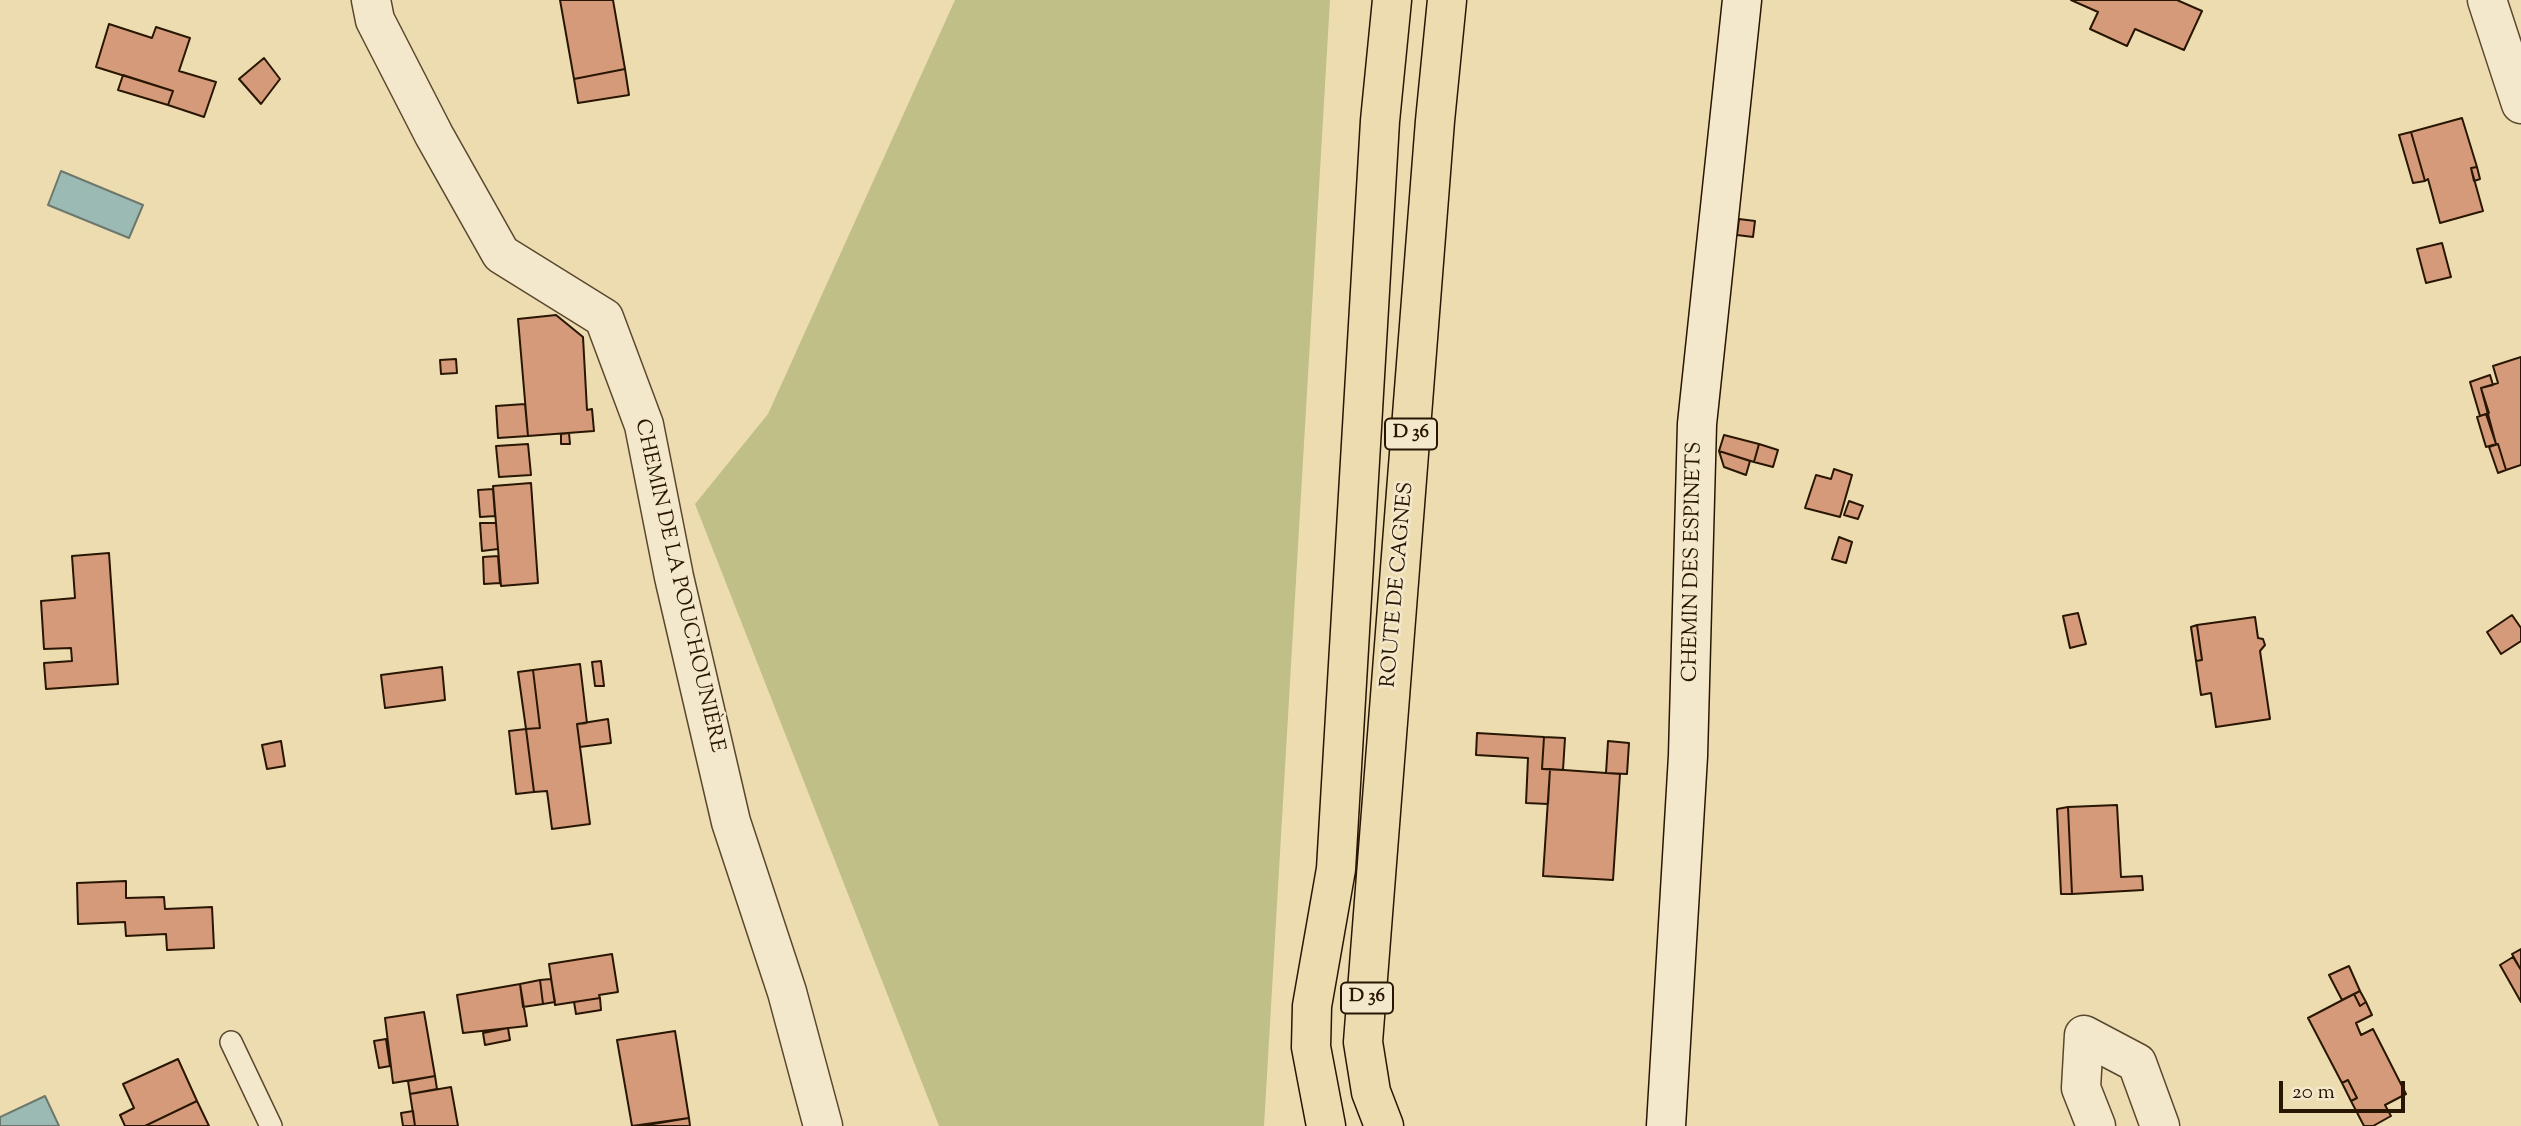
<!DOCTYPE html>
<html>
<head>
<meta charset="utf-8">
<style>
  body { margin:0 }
  #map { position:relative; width:2521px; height:1126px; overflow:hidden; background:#eedcb1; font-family:"Sorts Mill Goudy",serif }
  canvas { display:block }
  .scale { position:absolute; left:2279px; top:1081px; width:126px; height:32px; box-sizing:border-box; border:4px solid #281602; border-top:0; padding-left:9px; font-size:21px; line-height:24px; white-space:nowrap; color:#281602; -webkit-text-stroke:5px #f4e8cc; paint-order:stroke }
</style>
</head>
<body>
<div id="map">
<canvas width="2521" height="1126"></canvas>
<div class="scale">20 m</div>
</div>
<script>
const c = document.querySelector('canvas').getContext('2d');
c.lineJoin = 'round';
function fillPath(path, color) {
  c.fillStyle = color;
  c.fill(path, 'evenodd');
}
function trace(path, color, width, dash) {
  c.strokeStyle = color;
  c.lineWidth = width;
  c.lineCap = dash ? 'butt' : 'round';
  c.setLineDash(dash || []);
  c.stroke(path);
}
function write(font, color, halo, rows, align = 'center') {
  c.font = font + ' "Sorts Mill Goudy",serif';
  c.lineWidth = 5;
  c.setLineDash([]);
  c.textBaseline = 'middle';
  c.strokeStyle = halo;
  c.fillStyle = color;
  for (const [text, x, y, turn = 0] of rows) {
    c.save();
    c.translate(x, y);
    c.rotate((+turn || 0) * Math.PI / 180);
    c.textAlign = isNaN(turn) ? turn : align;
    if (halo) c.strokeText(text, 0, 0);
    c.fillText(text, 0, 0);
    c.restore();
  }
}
const green = new Path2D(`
  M955,0H1330L1264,1126H939L695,504L768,414Z`);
const water = new Path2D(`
  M61,171L143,205L129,238L48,205Z
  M45,1096L59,1126H0V1117Z`);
const building = new Path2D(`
  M560,0H613L625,69L574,79Z
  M2071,0H2177L2202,11L2184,50L2135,29L2127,46L2090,29L2098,12Z
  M109,24L152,38L156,27L190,38L179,71L216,82L204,117L168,105L173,91L96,67Z
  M264,58L280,79L261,104L239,79Z
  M625,69L629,95L578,103L574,79Z
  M123,75L173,91L168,105L118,90Z
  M2462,118L2477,167L2471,168L2483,211L2440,223L2428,179L2425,181L2411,132Z
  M2411,132L2425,181L2413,183L2399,135Z
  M2477,167L2480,179L2474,181L2471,168Z
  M1739,219L1755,221L1753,237L1737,235Z
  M2442,243L2451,277L2426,283L2417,249Z
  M556,315L583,337L587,410L592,409L594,431L528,436L518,319Z
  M2521,357V465L2506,470L2498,444H2496L2481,388L2498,383L2493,366Z
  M456,359L457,373L441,374L440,360Z
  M2490,375L2493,385L2481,388L2489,413L2480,416L2470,382Z
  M525,404L528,436L498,438L496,406Z
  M2486,414L2496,444L2486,447L2477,417Z
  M569,433L570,444H561V434Z
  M1724,435L1759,444L1754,462L1719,451Z
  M528,444L531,475L499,477L496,446Z
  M1759,444L1778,450L1773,467L1754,462Z
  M2498,444L2506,470L2498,473L2489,447Z
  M1719,451L1750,461L1746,475L1724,467Z
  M1834,469L1852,475L1840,517L1805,508L1816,475L1831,479Z
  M531,483L538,583L501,586L493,486Z
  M493,489L495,516L480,517L478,490Z
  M1849,501L1863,506L1858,519L1844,515Z
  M480,523H496L498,549L482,551Z
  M1839,537L1852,542L1846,563L1832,559Z
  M109,553L118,684L46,689L44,663L72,661L71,648L44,649L41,601L75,598L72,556Z
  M498,556L500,583L484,584L483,557Z
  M2078,613L2086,644L2070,648L2063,616Z
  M2512,615L2521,628V641L2501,654L2487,632Z
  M2255,617L2258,638L2263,639L2265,645L2260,651L2270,719L2216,727L2211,693L2201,695L2196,661L2202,660L2197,625Z
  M2197,625L2202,660L2196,661L2191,627Z
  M601,661L604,686H595L592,662Z
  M580,664L587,723L577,724L590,824L552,829L547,791L534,792L526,729L540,728L533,670Z
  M442,667L445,700L385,708L381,675Z
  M533,670L540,728L526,729L518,672Z
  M608,719L611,743L580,747L577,724Z
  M526,729L534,792L516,794L509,731Z
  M1477,733L1544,737L1542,769H1550L1548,804L1526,803L1528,758L1476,755Z
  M1544,737L1565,738L1563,770L1542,769Z
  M281,741L285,766L267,769L262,745Z
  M1608,741L1629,743L1627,774L1606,773Z
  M1550,769L1620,774L1613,880L1543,876Z
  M2117,805L2121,877L2142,876L2143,890L2072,894L2068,807Z
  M2068,807L2072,894H2061L2057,809Z
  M126,881V898L164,897L165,909L212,907L214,948L167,950L166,934L126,936L125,922L78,924L77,883Z
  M2521,949V970L2512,954Z
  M612,954L618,992L599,995L600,998L555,1005L549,964Z
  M2513,957L2521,970V1002L2500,965Z
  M2349,966L2360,991L2342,1000L2329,975Z
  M551,979L555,1002L543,1004L540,980Z
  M540,980L543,1004L523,1007L520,984Z
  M520,984L527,1026L463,1033L457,995Z
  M2360,991L2366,1002L2360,1006L2354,994Z
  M2354,994L2360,1006L2366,1002L2372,1015L2356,1023L2361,1035L2373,1029L2406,1094L2385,1105L2391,1116L2373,1126H2364L2351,1101L2357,1098L2348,1080L2342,1083L2308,1018Z
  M600,998L601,1010L576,1014L574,1002Z
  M424,1012L435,1076L393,1083L385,1018Z
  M508,1028L510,1040L485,1045L483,1033Z
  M675,1031L689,1118L632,1126L617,1040Z
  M386,1039L390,1066L379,1068L374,1041Z
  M178,1059L197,1101L145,1126H125L120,1115L134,1108L123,1084Z
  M435,1076L437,1089L410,1094L408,1081Z
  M2348,1080L2357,1098L2351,1101L2342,1083Z
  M451,1087L458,1126H415L410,1094Z
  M197,1101L209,1126H145Z
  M413,1111L415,1126H403L401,1113Z
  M689,1118L690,1126H641Z`);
const lane = new Path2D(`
  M231,1042L271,1126`);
const street = new Path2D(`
  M371,0L375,20L434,135L501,254L604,318L644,425L674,577L731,822L787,992L823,1126
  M2487,0L2521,104
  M2096,1126L2081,1088L2084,1035L2137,1063L2160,1126`);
const secondary = new Path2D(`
  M1666,1126L1688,756L1697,424L1742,0`);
const primary = new Path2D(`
  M1326,1126L1311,1047L1312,1006L1336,869L1380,121L1392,0
  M1384,1126L1371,1092L1363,1042L1435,121L1447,0`);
const shields = [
  [1411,434,52],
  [1367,998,52]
];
const shieldNames = [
  ["D 36",1411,434],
  ["D 36",1367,998]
];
const streetNames = [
  ["CHEMIN DES ESPINETS",1694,562,-89],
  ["ROUTE DE CAGNES",1399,585,-85],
  ["CHEMIN DE LA POUCHOUNIÈRE",678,586,77]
];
fillPath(green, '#bfbf87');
fillPath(water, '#9bbab3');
trace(water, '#6d786c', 2);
fillPath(building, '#d49a7a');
trace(building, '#281602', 2);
trace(lane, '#5a482e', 24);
trace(street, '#5a482e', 41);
trace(secondary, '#281602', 41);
trace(primary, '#281602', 41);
trace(lane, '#f4e8cc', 21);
trace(street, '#f4e8cc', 38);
trace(secondary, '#f4e8cc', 38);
trace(primary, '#eedcb1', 38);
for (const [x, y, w] of shields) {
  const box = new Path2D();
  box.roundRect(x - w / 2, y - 15.5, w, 31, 5);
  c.fillStyle = '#f4e8cc';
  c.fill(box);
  trace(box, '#281602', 2);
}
write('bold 19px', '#281602', null, shieldNames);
write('21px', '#281602', '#f4e8cc', streetNames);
</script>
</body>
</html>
